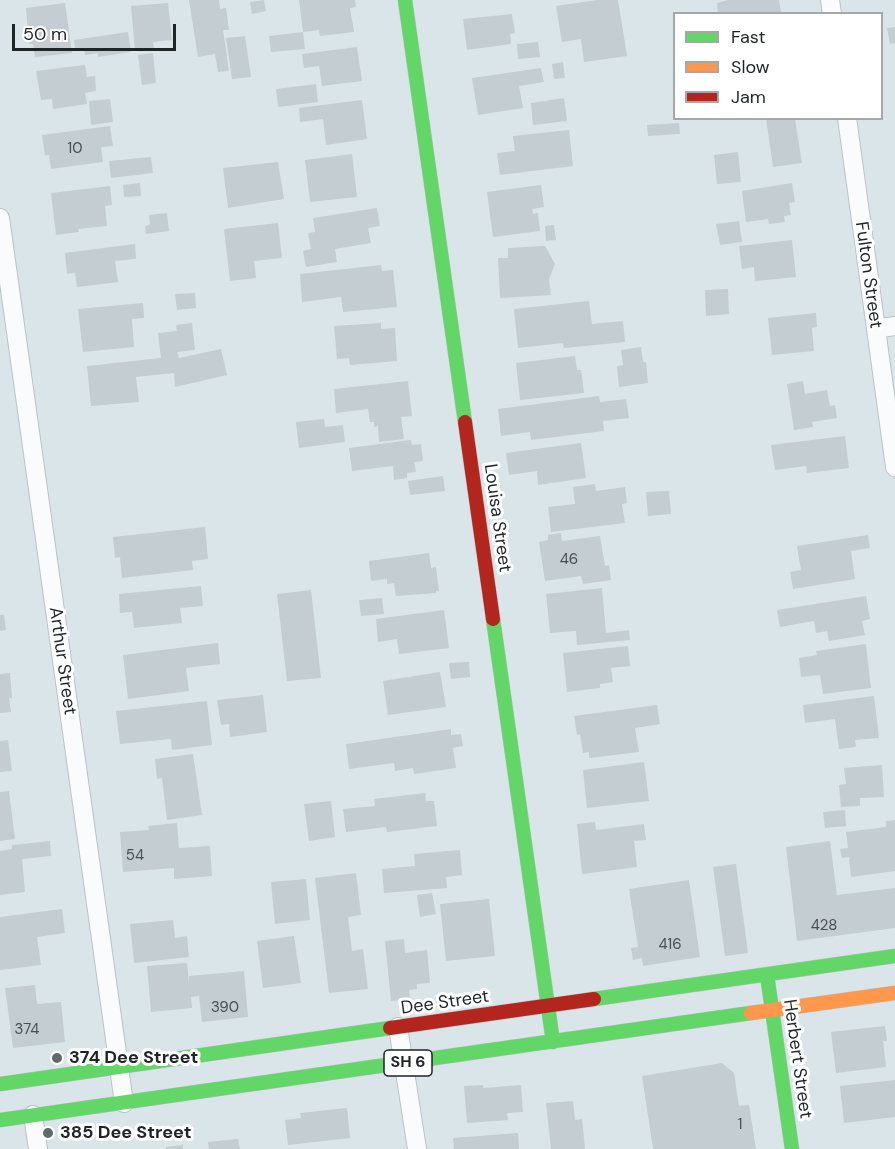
<!DOCTYPE html>
<html>
<head>
<meta charset="utf-8">
<style>
  body { margin:0 }
  #map { position:relative; width:895px; height:1149px; overflow:hidden; background:#dae5ea; font-family:"DM Sans",sans-serif }
  canvas { display:block }
  .legend { position:absolute; left:673px; top:12px; width:210px; height:108px; box-sizing:border-box; background:#fff; border:2px solid #a5a8a9; margin:0; padding:8px 10px; list-style:none; font-size:18px; color:#1d2527 }
  .legend li { display:flex; align-items:center; gap:12px; height:30px }
  .legend b { width:30px; border:2px solid #a5a8a9 }
  .scale { position:absolute; left:12px; top:24px; width:164px; height:27px; box-sizing:border-box; border:3px solid #1d2527; border-top:0; padding-left:8px; font-size:18px; line-height:21px; white-space:nowrap; color:#1d2527; -webkit-text-stroke:4px #fff; paint-order:stroke }
</style>
</head>
<body>
<div id="map">
<canvas width="895" height="1149"></canvas>
<ul class="legend">
<li><b style="height:8px;background:#63d668"></b>Fast</li>
<li><b style="height:8px;background:#ff974d"></b>Slow</li>
<li><b style="height:8px;background:#b3261e"></b>Jam</li>
</ul>
<div class="scale">50 m</div>
</div>
<script>
const c = document.querySelector('canvas').getContext('2d');
c.lineJoin = 'round';
function fillPath(path, color) {
  c.fillStyle = color;
  c.fill(path, 'evenodd');
}
function trace(path, color, width, dash) {
  c.strokeStyle = color;
  c.lineWidth = width;
  c.lineCap = dash ? 'butt' : 'round';
  c.setLineDash(dash || []);
  c.stroke(path);
}
function write(font, color, halo, rows, align = 'center') {
  c.font = font + ' "DM Sans",sans-serif';
  c.lineWidth = 6;
  c.setLineDash([]);
  c.textBaseline = 'middle';
  c.strokeStyle = halo;
  c.fillStyle = color;
  for (const [text, x, y, turn = 0] of rows) {
    c.save();
    c.translate(x, y);
    c.rotate((+turn || 0) * Math.PI / 180);
    c.textAlign = isNaN(turn) ? turn : align;
    if (halo) c.strokeText(text, 0, 0);
    c.fillText(text, 0, 0);
    c.restore();
  }
}
const building = new Path2D(`
  M189,0H219L220,9L226,8L229,30H223L229,71L218,72L215,54L198,57Z
  M264,0L266,11L252,14L250,2Z
  M299,0H355L356,7L350,8L354,32L320,36L319,30L303,32L305,49L271,52L269,36L303,32Z
  M597,0H618L627,56L584,62L581,39L562,42L556,6Z
  M728,0H779L781,13L718,14L717,3Z
  M65,3L72,53L35,57L33,44H29L26,8Z
  M168,3L172,40L153,42L154,48L135,50L131,6Z
  M512,14L515,33L510,34L511,44L467,50L463,19Z
  M895,27V43L890,44L887,28Z
  M128,32L131,52L98,57V53L85,55L84,48L75,49L74,40Z
  M245,36L251,77L232,79L226,38Z
  M538,42L540,57L518,59L517,44Z
  M357,47L362,81L322,86L319,66L304,68L302,54Z
  M153,53L156,83L142,85L138,55Z
  M563,62L565,78L554,79L552,64Z
  M85,65L87,77L95,76L96,91L85,93L87,104L53,109L52,99L41,100L36,71Z
  M541,68L544,82L519,86L523,108L478,115L472,78Z
  M316,84L318,102L278,107L276,89Z
  M564,98L567,121L533,125L531,103Z
  M110,99L113,122L91,125L89,101Z
  M362,100L367,139L326,145L323,119L300,122L299,108Z
  M766,118H784V120L795,119L802,163L773,167Z
  M679,123L680,134L648,136L647,125Z
  M110,126L113,146L101,147L103,162L51,169L49,155H45L42,135Z
  M569,130L573,166L500,175L497,153L515,151L513,136Z
  M738,152L741,182L717,184L714,155Z
  M352,154L357,197L310,202L305,160Z
  M151,157L153,173L111,178L109,161Z
  M278,162L284,199L228,208L223,168Z
  M140,183L141,196L124,197L123,185Z
  M792,183L795,202L789,203L791,215L784,216L785,222L769,224L768,219L746,222L742,191Z
  M541,185L544,207L532,209L533,214L538,213L540,231L493,237L487,192Z
  M110,186L112,205L105,206L107,226L78,229L79,232L56,235L51,193Z
  M377,208L380,226L368,228L371,243L335,249L337,262L306,267L303,251L311,249L308,233L315,232L313,218Z
  M167,213L169,231L146,234L145,226L150,225L149,215Z
  M739,221L742,242L720,245L716,224Z
  M278,223L282,258L254,261L256,278L230,281L224,229Z
  M554,225L556,240L546,241L545,226Z
  M792,240L796,277L755,281L754,267L742,269L739,246Z
  M135,244L136,259L115,261L118,282L77,287L75,273L67,274L65,253Z
  M545,246L555,264L549,279L551,295L500,298L498,258H508V248Z
  M381,265L382,271L393,270L397,307L343,312L341,297L302,302L300,274Z
  M728,289L729,314L706,316L705,290Z
  M195,293L196,308L177,310L175,294Z
  M589,301L592,324L623,321L625,342L564,348L563,343L518,348L514,309Z
  M143,303L144,318L132,319L134,347L83,352L78,309Z
  M816,313L817,327L812,328L814,351L772,355L768,318Z
  M192,323L195,350L177,352L179,358L221,349L227,375L175,387L174,373L136,377L139,402L91,406L87,366L161,358L158,333L177,331L176,325Z
  M381,323V329L395,328L397,361L350,365L349,358L337,359L334,326Z
  M641,347L643,362H646L648,383L619,387L617,366L623,365L621,350Z
  M575,356L577,370H581L584,393L520,400L516,363Z
  M408,381L412,416L401,417L404,439L379,442L378,426L374,427V422H370L368,409L336,413L334,389Z
  M803,381L805,394L827,390L830,406L835,405L837,418L812,422L813,427L794,430L787,384Z
  M599,396L600,402L626,399L629,418L603,421L604,431L531,440L530,432L501,436L498,409Z
  M324,419L325,427L343,425L345,442L299,448L296,422Z
  M845,436L849,468L807,473L806,466L775,470L771,445Z
  M411,440L412,445L421,444L423,461L414,462L416,472L407,473V478L394,480L393,466L352,471L349,448Z
  M581,443L586,478L538,485L537,471L509,475L506,453Z
  M443,476L445,491L410,495L408,481Z
  M595,484L596,491L625,487L627,503L622,504L625,523L551,532L548,507L575,504L573,487Z
  M669,491L671,514L648,516L646,492Z
  M205,527L208,559L192,561L193,570L122,578L120,557L115,558L113,537Z
  M561,533L562,541L600,536L605,566L609,565L611,580L583,584L581,576L545,581L539,542L548,540V535Z
  M868,535L870,548L851,551L855,579L793,589L790,572L801,570L797,546Z
  M429,553L431,568L436,567L439,591H436V593L396,596L394,583L387,584V579L371,581L369,561Z
  M201,586L203,606L180,608L182,623L134,628L132,612L120,613L119,594Z
  M602,588L606,633L629,630L630,640L577,645L576,631L550,633L546,594Z
  M311,590L321,678L287,681L277,594Z
  M866,596L870,619L862,621L865,635L829,641L827,631L816,633L814,621L780,627L777,610Z
  M382,598L384,614L361,616L359,600Z
  M444,610L449,648L399,654L397,639L378,642L376,619Z
  M0,615H4L6,630L0,631Z
  M218,643L220,664L186,668L189,691L128,699L123,655Z
  M866,644L871,688L823,694L820,675L801,677L799,658L817,655L816,651Z
  M628,646L630,666L611,668L613,682L600,684V688L567,692L563,653Z
  M469,662L470,677L451,679L449,663Z
  M440,672L446,707L388,715L383,681Z
  M10,673L12,698H9L11,712L0,713V674Z
  M263,695L267,732L230,737L229,724L221,725L217,700Z
  M874,696L879,738L855,740L856,747L839,749L835,719L805,723L803,705Z
  M207,701L212,745L172,750L171,739L120,744L116,711Z
  M657,705L660,724L635,728L639,752L589,758V752L583,753L580,734L577,735L574,716Z
  M451,729V735L461,734L463,746L453,748L456,768L414,774L413,768L395,771L394,763L349,769L346,744Z
  M8,740L12,771L0,772V741Z
  M193,754L202,815L167,820L162,778L157,779L155,759Z
  M644,762L649,801L587,808L583,770Z
  M882,765L884,797L860,798V806L841,807L839,785L846,784L844,768Z
  M9,791L15,839L0,841V792Z
  M425,793L426,801H434L437,826L387,832L386,827L346,832L343,809L375,806L374,799Z
  M331,801L335,837L309,841L304,804Z
  M845,810L846,826L825,828L823,812Z
  M895,820V871L851,877L849,857L842,858L840,849L848,848L846,832L886,827V821Z
  M595,822L596,830L644,824L646,840L634,841L637,867L582,874L577,824Z
  M177,823L179,848L210,846L212,876L174,879V868L123,872L120,832L149,830L148,826Z
  M50,841L51,856L22,859L25,892L0,895V851L12,849V845Z
  M830,841L837,895L895,888V928L797,941L786,847Z
  M460,850L462,875L446,877L447,888L384,893L382,869L415,866L414,854Z
  M736,864L748,953L725,956L713,867Z
  M356,873L361,915L348,917L352,951L363,949L368,989L329,993L315,878Z
  M306,879L310,920L275,924L271,882Z
  M689,880L700,957L643,966L642,958L633,960L631,948L638,947L629,889Z
  M432,893L436,914L420,917L417,895Z
  M489,899L495,956L446,961L440,904Z
  M62,909L65,933L37,937L41,965L0,970V917Z
  M173,920L175,938L187,936L189,957L134,963L130,924Z
  M294,936L301,983L263,988L257,941Z
  M404,939L405,953L427,950L430,983L417,984V989L409,990L410,999L391,1001L385,941Z
  M187,963L189,984V976L244,971L248,1017L202,1022L199,996L191,997L192,1008L151,1012L147,966Z
  M35,985L37,1004L61,1002L65,1042L13,1048L5,988Z
  M885,1026L887,1041H883L886,1067L836,1073L831,1032Z
  M722,1063L734,1073L739,1106L749,1105L756,1149H653L642,1076Z
  M895,1080V1117L844,1123L840,1086Z
  M483,1085V1088L521,1085L523,1112L507,1113L508,1120L467,1123L464,1086Z
  M573,1101L575,1120L582,1119L585,1149H551L546,1103Z
  M347,1108L350,1138L288,1145L285,1120L301,1118L300,1113Z
  M518,1133L519,1149H454L453,1138Z
  M238,1139L240,1149H209L208,1142Z
  M183,1145V1149H166V1147Z`);
const street = new Path2D(`
  M830,0L832,14
  M847,118L895,467
  M0,218L124,1103
  M876,329L895,326
  M398,1027L417,1149
  M33,1115L38,1149`);
const fast = new Path2D(`
  M405,0L465,422
  M493,619L553,1042
  M767,975L792,1149
  M594,999L895,956
  M0,1084L390,1028
  M0,1120L751,1013`);
const slow = new Path2D(`
  M751,1013L895,993`);
const jam = new Path2D(`
  M465,422L493,619
  M390,1028L594,999`);
const markers = [
  [57,1058,6,"#5f686b"],
  [48,1133,6,"#5f686b"]
];
const numberNames = [
  ["10",75,149],
  ["46",569,560],
  ["54",135,856],
  ["428",824,926],
  ["416",670,945],
  ["390",225,1008],
  ["374",27,1030],
  ["1",740,1125]
];
const shields = [
  [408,1063,48]
];
const shieldNames = [
  ["SH 6",408,1063]
];
const streetNames = [
  ["Fulton Street",868,275,82],
  ["Louisa Street",497,518,82],
  ["Arthur Street",62,661,82],
  ["Dee Street",445,1003,-8],
  ["Herbert Street",797,1059,82]
];
const poiNames = [
  ["374 Dee Street",69,1058],
  ["385 Dee Street",60,1133]
];
fillPath(building, '#c4cdd1');
trace(street, '#bac3c6', 20);
trace(fast, '#bac3c6', 15);
trace(slow, '#bac3c6', 15);
trace(jam, '#bac3c6', 15);
trace(street, '#f9fbfc', 18);
trace(fast, '#63d668', 14);
trace(slow, '#ff974d', 14);
trace(jam, '#b3261e', 14);
for (const [x, y, r, color] of markers) {
  const dot = new Path2D();
  dot.arc(x, y, r, 0, 2 * Math.PI);
  c.fillStyle = color;
  c.fill(dot);
  trace(dot, '#fff', 2);
}
write('15px', '#474f52', null, numberNames);
for (const [x, y, w] of shields) {
  const box = new Path2D();
  box.roundRect(x - w / 2, y - 13, w, 26, 4.5);
  c.fillStyle = '#fff';
  c.fill(box);
  trace(box, '#1d2527', 1.5);
}
write('bold 16px', '#1d2527', null, shieldNames);
write('18px', '#1d2527', '#fff', streetNames);
write('bold 18px', '#1d2527', '#fff', poiNames, 'left');
</script>
</body>
</html>
